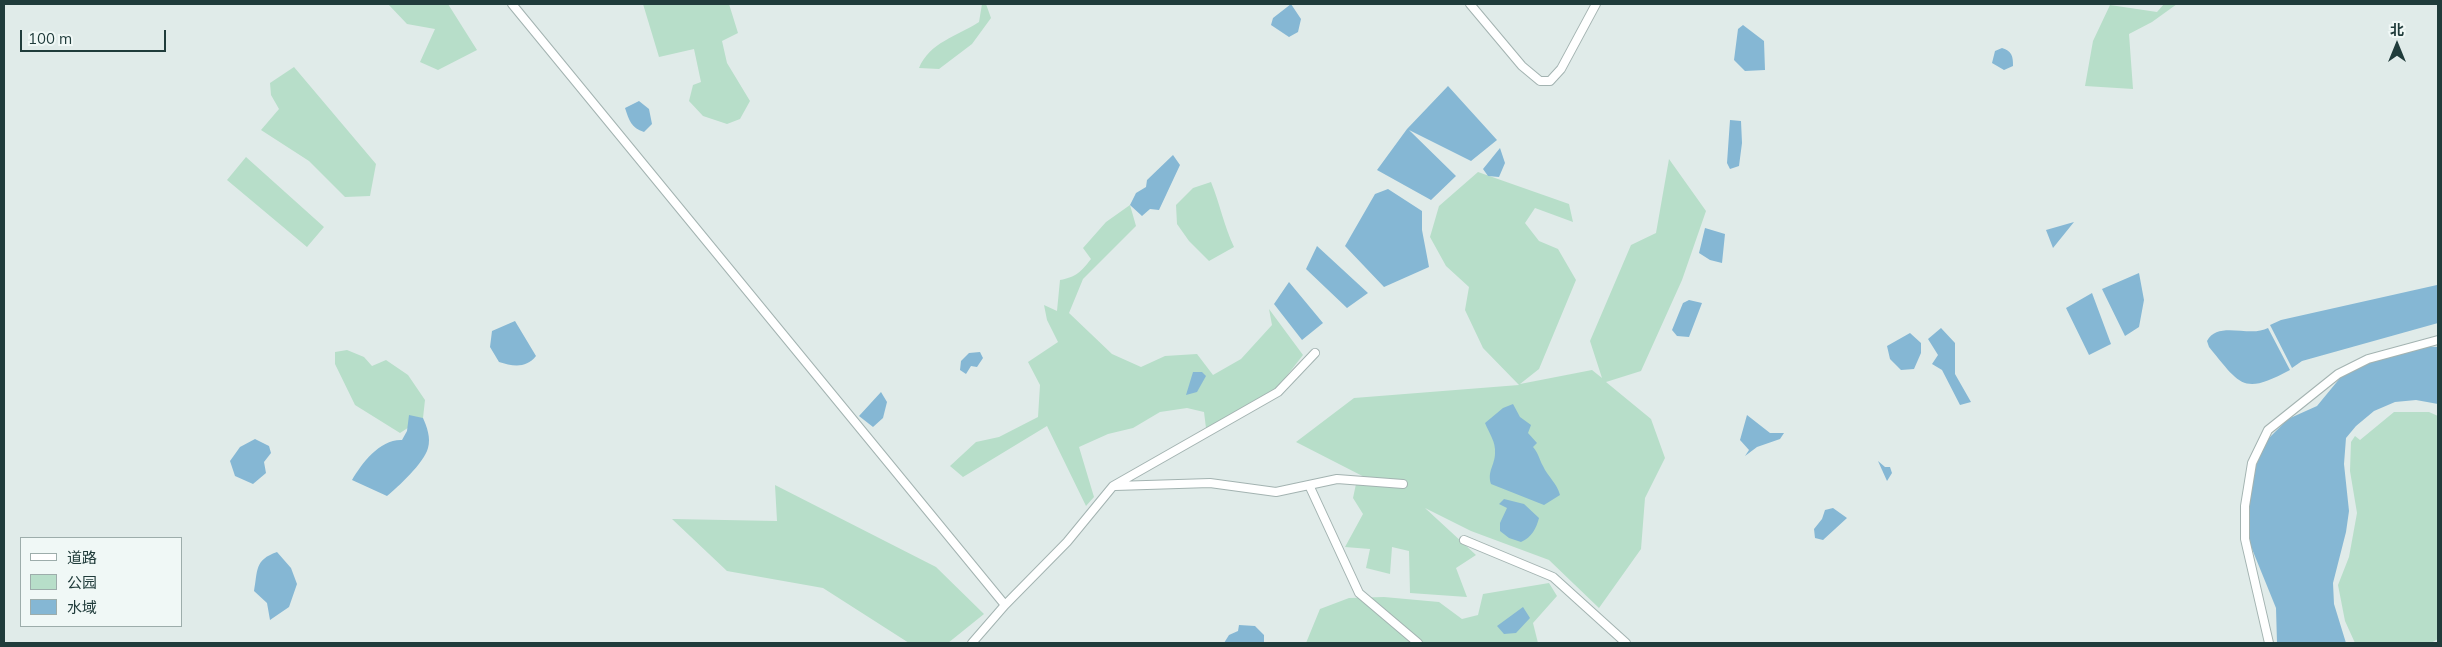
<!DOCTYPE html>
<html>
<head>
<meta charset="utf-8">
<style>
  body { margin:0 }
  #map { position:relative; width:2442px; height:647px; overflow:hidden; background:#e0ebe9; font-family:Mulish,"Noto Sans SC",sans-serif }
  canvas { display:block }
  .frame { position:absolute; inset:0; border:5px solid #203c3b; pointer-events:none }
  .legend { position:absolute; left:20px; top:537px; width:162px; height:90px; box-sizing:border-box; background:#f0f8f6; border:1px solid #9dadab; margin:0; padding:6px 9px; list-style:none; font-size:15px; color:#203c3b }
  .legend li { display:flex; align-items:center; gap:10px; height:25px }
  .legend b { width:25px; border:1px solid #9dadab }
  .north { position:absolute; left:2372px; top:20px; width:50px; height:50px; -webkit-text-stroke:4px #f0f8f6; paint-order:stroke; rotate:0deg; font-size:14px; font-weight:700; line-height:20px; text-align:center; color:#203c3b }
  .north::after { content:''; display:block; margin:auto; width:18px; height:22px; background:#203c3b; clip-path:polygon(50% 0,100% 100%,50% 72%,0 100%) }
  .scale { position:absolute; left:20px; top:30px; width:146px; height:22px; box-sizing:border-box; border:2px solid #203c3b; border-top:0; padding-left:6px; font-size:15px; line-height:18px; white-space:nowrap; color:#203c3b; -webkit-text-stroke:4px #f0f8f6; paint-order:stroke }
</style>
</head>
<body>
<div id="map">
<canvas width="2442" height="647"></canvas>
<div class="frame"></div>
<ul class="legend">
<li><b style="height:6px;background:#fff"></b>道路</li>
<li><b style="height:14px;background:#b7dec9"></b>公园</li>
<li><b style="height:14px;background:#85b7d4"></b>水域</li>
</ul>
<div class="north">北</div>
<div class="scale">100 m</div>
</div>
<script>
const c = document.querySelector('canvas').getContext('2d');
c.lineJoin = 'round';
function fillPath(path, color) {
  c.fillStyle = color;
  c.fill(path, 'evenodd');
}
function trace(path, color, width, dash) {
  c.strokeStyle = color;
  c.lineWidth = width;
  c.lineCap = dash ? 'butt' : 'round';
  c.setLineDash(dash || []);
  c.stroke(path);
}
const green = new Path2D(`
  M388,4H448L477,50L438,70L420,62L435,29L407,24Z
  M643,4H729L738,33L722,41L727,63L750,101L740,119L727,124L703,116L689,101L693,85L701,82L694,49L659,57Z
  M982,4H986L991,18L972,44L939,69L919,68C930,42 956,37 979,22Z
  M2164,4H2177L2152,22L2129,34L2133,89L2085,86L2093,41L2110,5L2157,12Z
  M294,67L376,164L370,196L345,197L309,161L261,130L279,109L271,95L270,83Z
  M246,157L324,227L307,247L227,180Z
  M1669,159L1706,211L1682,280L1641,371L1606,382L1651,419L1665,458L1645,498L1641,549L1599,608L1549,560L1471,531L1425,508L1476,555L1456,568L1467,597L1410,593L1409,551L1392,547L1390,574L1366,568L1370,549L1345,547L1363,514L1353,498L1356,484L1380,485L1296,442L1354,398L1519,385L1483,348L1465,310L1469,287L1446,266L1430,237L1439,206L1478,172L1569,204L1573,222L1535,208L1525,223L1539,241L1558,249L1576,280L1539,369L1520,384L1592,370L1602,378L1590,341L1631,245L1656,233Z
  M1211,182C1220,204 1224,226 1234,247L1209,261L1189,241L1177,224L1176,205L1193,188Z
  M1130,205L1136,226L1083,279L1069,313L1112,354L1141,367L1165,356L1197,354L1213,375L1241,359L1272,325L1269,309L1303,355L1271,396L1206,428L1204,412L1187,408L1160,412L1133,428L1108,434L1079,447L1094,497L1086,506L1047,426L963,477L950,466L976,442L999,437L1038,417L1040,385L1028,362L1058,342L1047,320L1044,305L1057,311L1060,280C1076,277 1081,272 1091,259L1083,248L1106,222Z
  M347,350L364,357L372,366L386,360L408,375L425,400L423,418L400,433L355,405L335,364V352Z
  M2394,412H2429L2438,416V639L2431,643H2355L2345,621L2338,585L2349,557L2357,513L2350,471L2351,442L2355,436L2360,440Z
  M775,485L936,567L984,614L948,643H909L823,588L727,571L672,519L777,521Z
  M1549,583L1557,596L1533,623L1538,643H1306L1320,609L1349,598L1384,597L1439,602L1462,619L1478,615L1483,594Z`);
const water = new Path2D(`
  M1291,4L1301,19L1298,32L1289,37L1271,25L1273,18Z
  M1743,25L1764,41L1765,70L1745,71L1734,60L1738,29Z
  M2002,48C2012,51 2013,56 2013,66L2004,70L1992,63L1995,51Z
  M1448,86L1497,140L1471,161L1409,130L1456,176L1431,200L1377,170L1407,129Z
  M639,101L649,109L652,124L644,132C631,128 629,120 625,108Z
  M1730,120L1741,121L1742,143L1739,166L1730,169L1727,163Z
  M1500,148L1505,163L1499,177L1488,176L1483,169Z
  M1173,155L1180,165L1159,210L1150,209L1142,216L1130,205L1136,193L1146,187L1147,180Z
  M1388,189L1422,211V230L1429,267L1384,287L1345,246L1375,194Z
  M2074,222L2053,248L2046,230Z
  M1705,228L1725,234L1722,263L1710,260L1699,253Z
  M1317,246L1368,293L1347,308L1306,269Z
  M2139,273L2144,300L2139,327L2125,336L2102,289Z
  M1289,282L1323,323L1302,340L1274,304Z
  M2437,285L2438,323L2302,361L2292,368L2270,325L2281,320Z
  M2092,293L2111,344L2089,355L2066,308Z
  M1689,300L1702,303L1689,337L1677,336L1672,330L1683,303Z
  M515,321L536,356C526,369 512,366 499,362L490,347L492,331Z
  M1941,328L1955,343V374L1971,402L1960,405L1942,370L1932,364L1938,355L1928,339Z
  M2268,328L2290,370C2243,395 2241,386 2209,347L2207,341C2218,320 2250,338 2268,328Z
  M1910,333L1921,343V353L1914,369L1901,370L1890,359L1887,346Z
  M2417,346L2438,347V404L2416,400L2395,402L2374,411L2356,426L2346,438L2344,464L2349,511L2346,532L2333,583L2334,604L2346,643H2277L2276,608L2250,544L2248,527L2252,476L2265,442L2288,419L2317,406L2345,372L2362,361Z
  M980,352L983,358L977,367L971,366L966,374L960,370L961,361L969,353Z
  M1193,372H1202L1206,376L1197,392L1186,395Z
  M881,392L887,402L883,418L873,427L859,416Z
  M1513,404L1520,417L1531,425L1528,433L1537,443L1533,447C1539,454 1539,459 1543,466C1548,477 1557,483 1560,495L1544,505L1491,484C1487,471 1495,465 1495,453C1496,442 1489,433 1485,423L1503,408Z
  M409,415L423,418C427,427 431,438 428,448C424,463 398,487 387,496L352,480C362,463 380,439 402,440L407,431Z
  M1747,415L1770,433H1784L1780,439L1757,447L1745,456L1749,450L1740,440Z
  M255,439L269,446L271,453L264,462L266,473L253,484L235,476L230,461L240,447Z
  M1878,461L1885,467H1890L1892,473L1887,481Z
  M1504,499L1524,504L1539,518C1536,529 1532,537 1521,542L1509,538L1500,531V523L1507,508L1499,504Z
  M1833,508L1847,518L1823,540L1815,538L1814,529L1822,519L1825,510Z
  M277,552L291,568L297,584L289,607L270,620L267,603L254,591C258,571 254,560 277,552Z
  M1523,607L1530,618L1516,633L1504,634L1497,626Z
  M1239,625L1255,626L1264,635V643H1224L1229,635L1238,631Z`);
const street = new Path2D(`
  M512,4L1005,605
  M1470,4L1522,66L1540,81H1550L1561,69L1596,4
  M1309,485L1359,593L1418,643
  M1115,486L1210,483L1276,492L1337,479L1403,484
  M1464,540L1553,577L1626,643
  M972,643L1005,605L1067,542L1113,486L1278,392L1315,353
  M2269,643L2245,539V506L2252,463L2268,430L2338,374L2368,359L2438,340`);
fillPath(green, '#b7dec9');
fillPath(water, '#85b7d4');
trace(street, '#a3b3b1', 10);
trace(street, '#fff', 8);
</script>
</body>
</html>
